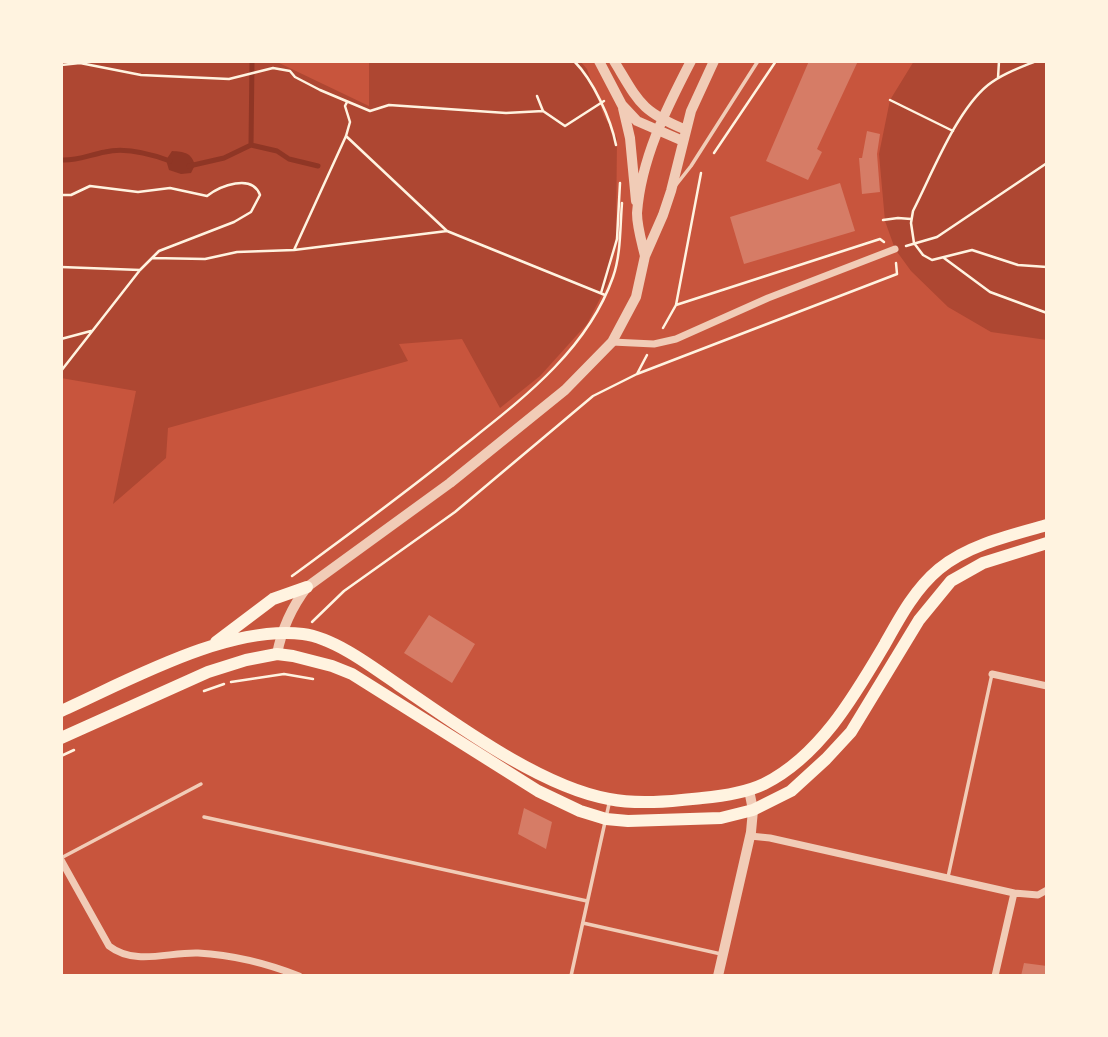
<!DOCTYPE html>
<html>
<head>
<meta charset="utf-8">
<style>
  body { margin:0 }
  #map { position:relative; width:1108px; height:1037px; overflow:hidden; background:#c8553d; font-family:"DM Sans",sans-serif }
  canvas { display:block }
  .frame { position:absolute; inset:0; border:63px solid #fff3e0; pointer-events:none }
</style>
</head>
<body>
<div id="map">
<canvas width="1108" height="1037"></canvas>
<div class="frame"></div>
</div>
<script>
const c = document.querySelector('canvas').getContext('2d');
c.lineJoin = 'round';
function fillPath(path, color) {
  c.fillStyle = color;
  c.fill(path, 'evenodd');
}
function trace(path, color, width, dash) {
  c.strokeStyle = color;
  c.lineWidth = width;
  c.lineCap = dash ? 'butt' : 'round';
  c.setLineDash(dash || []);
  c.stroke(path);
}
const green = new Path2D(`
  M61,61H275L369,106V61H580L587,69L604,116L617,138L616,235L608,283L587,324L540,376L500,408L462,339L399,344L408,361L168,428L166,458L113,504L136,391L61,378Z
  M914,61H1047V340L991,332L948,307L911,271L895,249L885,221L879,154L890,100Z`);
const water = new Path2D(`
  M172,151C184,152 191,152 195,165L191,173L181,174L169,170L166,160Z`);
const stream = new Path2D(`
  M251,145L252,61
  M61,160C77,161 89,155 105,152C125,147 151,154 170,161
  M189,166L224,158L251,145L277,151L289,159L318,166`);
const building = new Path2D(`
  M809,61H858L817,149L822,152L808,180L766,161Z
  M867,131L880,134L877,154L880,192L862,194L859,158H862Z
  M840,183L855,231L744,264L730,217Z
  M429,615L475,644L452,683L404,653Z
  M524,808L552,822L546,849L518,834Z
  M1024,963L1047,966V976H1021Z`);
const path = new Path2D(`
  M574,61C593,80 611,119 616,145
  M1036,61C1019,68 1002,74 988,85C956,111 932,174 913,211L911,223L914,243L923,255L932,260L972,250L1018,265L1047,267
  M61,65L80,63L141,75L229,79L273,68L290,71L295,77L320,90L370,111L389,105L506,113L543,111L565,126L604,101
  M998,78L999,61
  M537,96L543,111
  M890,100L953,131
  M346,136L447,231L605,295
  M714,153L776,61
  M61,195H71L90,186L138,192L170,188L207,196C220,186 252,173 260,195L251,212L234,222L159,251L140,270L61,371
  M883,220L898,218L911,219
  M906,246L937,237L1047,163
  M294,250L447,231
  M152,258L205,259L237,252L294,250L346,136L350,122L345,106L347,102
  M944,258L990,292L1047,313
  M61,267L140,270
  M601,293L617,239L620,183
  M676,305L880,239L884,242
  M663,328L676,305L701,173
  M61,339L91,331
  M637,374L647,355
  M292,576C349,534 407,492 462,447C521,400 587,351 613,277C621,255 620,227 622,203
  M312,622L344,591L455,512L593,396L637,374L897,274L896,263
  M231,682L284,674L313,679
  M204,691L224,684
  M61,756L74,750`);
const service = new Path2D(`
  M676,185L691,166L758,61
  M204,817L587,901
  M61,858L201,784
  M948,877L992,674
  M583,923L721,954
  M571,976L609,804`);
const minor = new Path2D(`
  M612,342L654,344L676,339L768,298L895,249
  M992,674L1047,686
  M750,836L770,838L1014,893L1038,895L1047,890
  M61,860L109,946C135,966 168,952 198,953C233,955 266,963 299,976
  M995,976L1014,893`);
const tertiary = new Path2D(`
  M599,61L622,105L637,121L683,141
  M614,61C639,102 640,111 686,130
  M623,108L630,138L636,201
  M645,256C642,243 637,227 637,213C641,159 666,109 691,61
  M277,654C282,628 291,608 307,587L450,483L565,390L612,342L636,297L645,256L663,215L671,191L691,111L714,61
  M718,976L751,832L753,810L749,790`);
const primary = new Path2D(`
  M216,642L273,599L307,587
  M61,711C130,680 227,625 303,634C335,638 374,668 400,686C457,725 541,787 609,799C639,805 673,801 702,798C724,796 745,793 764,784C820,756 855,695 885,644C900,617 915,589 939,569C968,545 1011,535 1047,525
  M61,738L208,672L246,660L277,654L293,656L332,666L352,674L538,791L580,811L606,819L628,821L721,818L753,810L791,791L826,759L851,732L919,620L951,581L983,563L1047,543`);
fillPath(green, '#ae4732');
fillPath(water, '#8f3625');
trace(stream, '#8f3625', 5);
fillPath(building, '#d67c66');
trace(path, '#fff3e0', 2.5);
trace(service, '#f1ccb7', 3.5);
trace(minor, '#f1ccb7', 7);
trace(tertiary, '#f1ccb7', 10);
trace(primary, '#fff3e0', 12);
</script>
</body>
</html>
